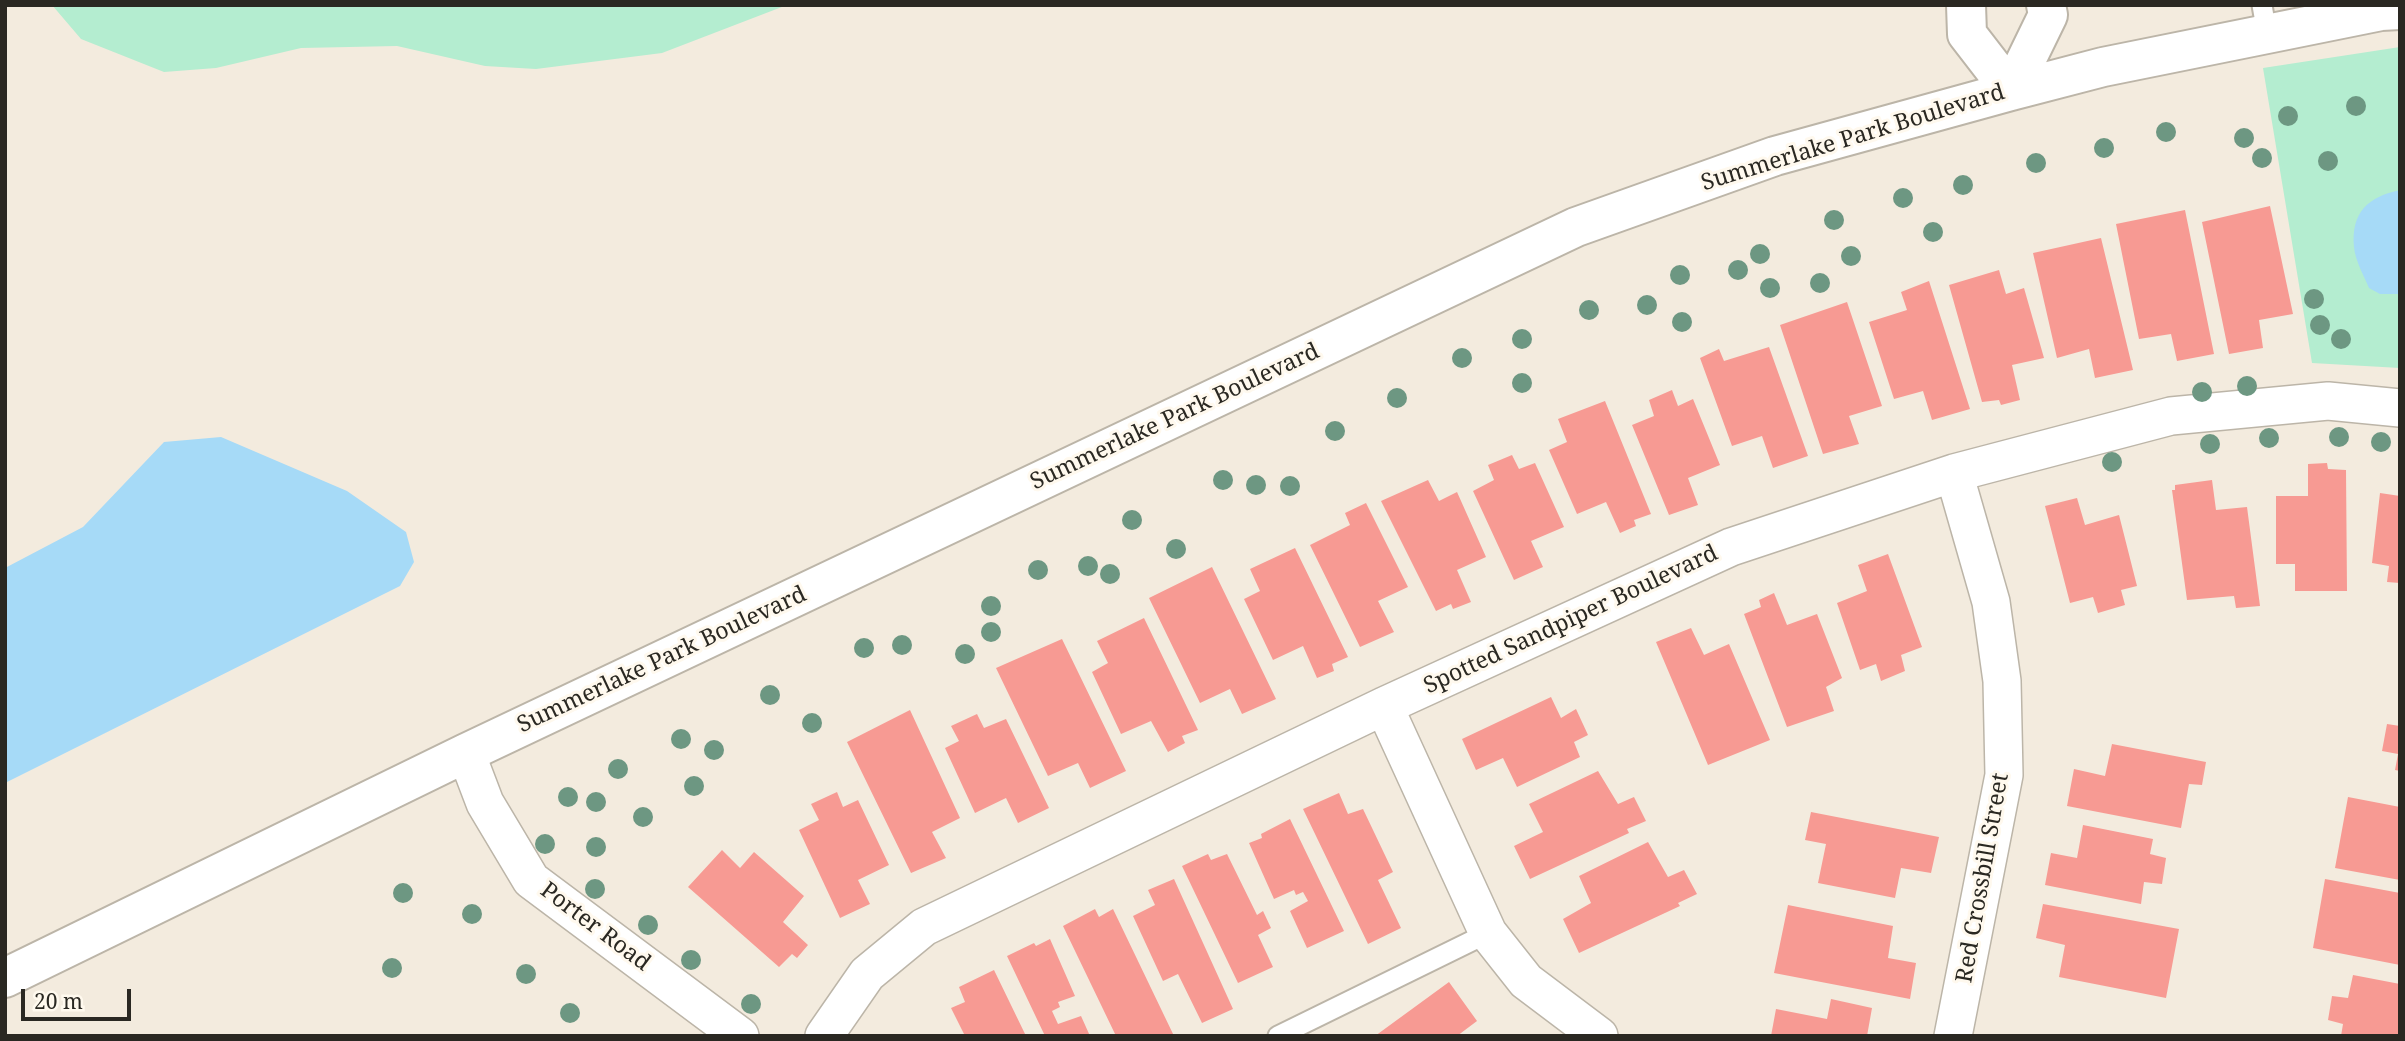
<!DOCTYPE html>
<html>
<head>
<meta charset="utf-8">
<style>
  body { margin:0 }
  #map { position:relative; width:2405px; height:1041px; overflow:hidden; background:#f3ebde; font-family:"Noto Serif",serif }
  canvas { display:block }
  .frame { position:absolute; inset:0; border:7px solid #2a2822; pointer-events:none }
  .scale { position:absolute; left:21px; top:989px; width:110px; height:32px; box-sizing:border-box; border:4px solid #2a2822; border-top:0; padding-left:9px; font-size:21px; line-height:24px; white-space:nowrap; color:#2a2822; -webkit-text-stroke:5px #fff9ee; paint-order:stroke }
</style>
</head>
<body>
<div id="map">
<canvas width="2405" height="1041"></canvas>
<div class="frame"></div>
<div class="scale">20 m</div>
</div>
<script>
const c = document.querySelector('canvas').getContext('2d');
c.lineJoin = 'round';
function fillPath(path, color) {
  c.fillStyle = color;
  c.fill(path, 'evenodd');
}
function trace(path, color, width, dash) {
  c.strokeStyle = color;
  c.lineWidth = width;
  c.lineCap = dash ? 'butt' : 'round';
  c.setLineDash(dash || []);
  c.stroke(path);
}
function write(font, color, halo, rows, align = 'center') {
  c.font = font + ' "Noto Serif",serif';
  c.lineWidth = 6;
  c.setLineDash([]);
  c.textBaseline = 'middle';
  c.strokeStyle = halo;
  c.fillStyle = color;
  for (const [text, x, y, turn = 0] of rows) {
    c.save();
    c.translate(x, y);
    c.rotate((+turn || 0) * Math.PI / 180);
    c.textAlign = isNaN(turn) ? turn : align;
    if (halo) c.strokeText(text, 0, 0);
    c.fillText(text, 0, 0);
    c.restore();
  }
}
const green = new Path2D(`
  M52,5H787L662,53L536,69L485,66L397,46L301,48L216,68L164,72L81,39Z
  M2400,47V368L2312,363L2263,68Z`);
const water = new Path2D(`
  M2400,190V294H2380L2369,288C2364,276 2355,260 2354,247C2351,212 2368,197 2400,190Z
  M221,437L347,491L406,532L414,562L400,586L5,783V568L83,527L164,442Z`);
const building = new Path2D(`
  M2270,206L2293,314L2259,320L2263,348L2229,354L2202,222Z
  M2185,210L2214,354L2177,361L2171,334L2139,339L2116,224Z
  M2101,238L2133,370L2095,378L2089,349L2057,358L2033,253Z
  M1999,270L2006,294L2024,288L2044,358L2012,365L2020,400L2001,405L1999,400L1982,402L1949,285Z
  M1929,281L1970,409L1932,420L1923,391L1894,399L1869,322L1907,310L1901,292Z
  M1847,302L1882,406L1849,416L1859,444L1823,454L1780,325Z
  M1769,347L1808,456L1773,468L1762,436L1732,446L1700,358L1719,349L1724,361Z
  M1672,390L1678,406L1693,399L1720,465L1688,478L1698,505L1669,515L1632,425L1654,416L1649,400Z
  M1605,401L1651,514L1634,520L1636,526L1620,533L1606,502L1577,514L1549,450L1567,442L1558,419Z
  M1512,455L1519,469L1535,463L1564,527L1531,541L1543,567L1514,580L1473,491L1494,480L1488,465Z
  M2327,463L2328,469L2346,470L2347,591H2295V564H2276V496H2308V464Z
  M1428,480L1439,501L1457,492L1486,557L1457,570L1471,602L1453,609L1451,604L1436,611L1381,501Z
  M2212,480L2216,510L2247,507L2260,606L2236,608L2234,596L2187,600L2172,490H2175V485Z
  M2380,493L2400,496V583L2387,582L2389,566L2372,563Z
  M2077,498L2085,525L2119,515L2137,586L2121,590L2125,605L2098,613L2093,597L2070,603L2045,506Z
  M1366,503L1408,587L1378,601L1394,632L1360,647L1310,545L1350,525L1345,513Z
  M1295,548L1348,657L1332,664L1334,671L1317,678L1303,646L1273,660L1244,599L1260,591L1250,569Z
  M1888,554L1922,647L1901,655L1905,671L1881,681L1876,664L1860,670L1837,603L1867,591L1858,565Z
  M1212,567L1276,699L1242,714L1230,689L1200,703L1149,598Z
  M1774,593L1787,625L1817,614L1842,678L1826,687L1834,711L1787,727L1744,614L1761,607L1759,600Z
  M1144,618L1198,730L1182,736L1185,743L1168,752L1151,721L1121,734L1092,672L1108,663L1097,641Z
  M1691,628L1704,655L1729,644L1770,740L1708,765L1656,642Z
  M1062,639L1126,771L1090,788L1078,763L1048,776L996,668Z
  M1551,697L1561,718L1576,709L1588,735L1574,742L1580,757L1517,787L1503,758L1476,770L1462,739Z
  M910,710L960,818L932,832L946,858L911,873L847,742Z
  M977,714L984,728L1006,719L1049,808L1018,823L1006,798L975,813L945,748L959,741L951,726Z
  M2387,724L2400,726V771L2395,770L2398,754L2382,751Z
  M2112,744L2206,762L2202,785L2189,784L2181,828L2067,806L2074,769L2105,776Z
  M1598,771L1618,804L1634,797L1646,821L1627,829L1629,833L1530,879L1514,846L1543,832L1529,804Z
  M837,792L843,807L858,800L889,865L858,880L870,904L840,918L799,830L819,820L811,804Z
  M1339,793L1348,814L1363,809L1393,872L1378,880L1401,928L1368,944L1303,809Z
  M2348,797L2400,807V880L2335,868Z
  M1811,812L1939,837L1931,873L1901,868L1895,898L1818,883L1826,844L1805,840Z
  M1290,819L1344,931L1307,948L1290,911L1308,901L1303,892L1296,895L1294,890L1274,899L1249,843L1262,838L1261,834Z
  M2083,825L2153,839L2150,854L2166,858L2162,884L2144,882L2141,904L2045,885L2051,853L2077,858Z
  M1648,842L1668,877L1684,870L1697,894L1678,903L1680,906L1579,953L1563,919L1591,903L1579,876Z
  M722,850L740,868L754,852L804,896L783,922L808,945L797,958L792,954L779,967L688,887Z
  M1208,854L1211,860L1227,854L1257,915L1263,911L1271,928L1258,935L1273,967L1238,983L1182,866Z
  M1174,879L1233,1009L1202,1023L1178,974L1163,981L1133,916L1155,905L1148,890Z
  M2325,879L2400,893V965L2313,948Z
  M2043,904L2179,929L2166,998L2059,977L2065,945L2036,938Z
  M1788,905L1893,926L1888,958L1916,963L1910,999L1774,973Z
  M1095,909L1099,917L1113,909L1174,1036H1116L1063,926Z
  M1050,939L1075,996L1058,1002L1060,1007L1052,1011L1058,1024L1081,1016L1090,1036H1045L1007,956L1034,943L1036,946Z
  M994,970L1026,1036H965L951,1008L965,1002L959,987Z
  M2353,975L2400,984V1036H2341L2343,1024L2328,1020L2332,996L2348,998Z
  M1449,982L1477,1021L1457,1036H1375Z
  M1831,999L1872,1008L1867,1036H1771L1776,1009L1827,1019Z`);
const lane = new Path2D(`
  M2262,5L2267,34
  M1278,1036L1488,933`);
const street = new Path2D(`
  M1384,706L1488,933L1526,981L1599,1036
  M466,753L485,803L531,880L740,1036
  M824,1036L867,974L924,927L1384,706L1731,547L1954,473L2171,416L2328,401L2400,408
  M1953,1036L2004,775L2002,681L1991,602L1954,473`);
const secondary = new Path2D(`
  M1966,5L1967,34L2011,91
  M2011,91L2048,15L2046,5
  M5,978L466,753L1576,227L1775,156L2011,91L2103,67L2381,11L2400,10`);
const trees = [
  [2356,106],
  [2288,116],
  [2166,132],
  [2244,138],
  [2104,148],
  [2262,158],
  [2328,161],
  [2036,163],
  [1963,185],
  [1903,198],
  [1834,220],
  [1933,232],
  [1760,254],
  [1851,256],
  [1738,270],
  [1680,275],
  [1820,283],
  [1770,288],
  [2314,299],
  [1647,305],
  [1589,310],
  [1682,322],
  [2320,325],
  [1522,339],
  [2341,339],
  [1462,358],
  [1522,383],
  [2247,386],
  [2202,392],
  [1397,398],
  [1335,431],
  [2339,437],
  [2269,438],
  [2381,442],
  [2210,444],
  [2112,462],
  [1223,480],
  [1256,485],
  [1290,486],
  [1132,520],
  [1176,549],
  [1088,566],
  [1038,570],
  [1110,574],
  [991,606],
  [991,632],
  [902,645],
  [864,648],
  [965,654],
  [770,695],
  [812,723],
  [681,739],
  [714,750],
  [618,769],
  [694,786],
  [568,797],
  [596,802],
  [643,817],
  [545,844],
  [596,847],
  [595,889],
  [403,893],
  [472,914],
  [648,925],
  [691,960],
  [392,968],
  [526,974],
  [751,1004],
  [570,1013]
];
const streetNames = [
  ["Summerlake Park Boulevard",1853,138,-17],
  ["Summerlake Park Boulevard",1175,417,-25],
  ["Spotted Sandpiper Boulevard",1571,620,-25],
  ["Summerlake Park Boulevard",662,660,-25],
  ["Red Crossbill Street",1983,878,-80],
  ["Porter Road",595,927,37]
];
fillPath(green, '#b4edd0');
fillPath(water, '#a6daf7');
fillPath(building, '#f79a93');
trace(lane, '#bcb5a8', 23);
trace(street, '#bcb5a8', 40);
trace(secondary, '#bcb5a8', 42);
trace(lane, '#fff', 19);
trace(street, '#fff', 37);
trace(secondary, '#fff', 38);
c.fillStyle = '#6d9782';
for (const [x, y] of trees) {
  c.beginPath();
  c.arc(x, y, 10, 0, 2 * Math.PI);
  c.fill();
}
write('23px', '#2a2822', '#fff9ee', streetNames);
</script>
</body>
</html>
